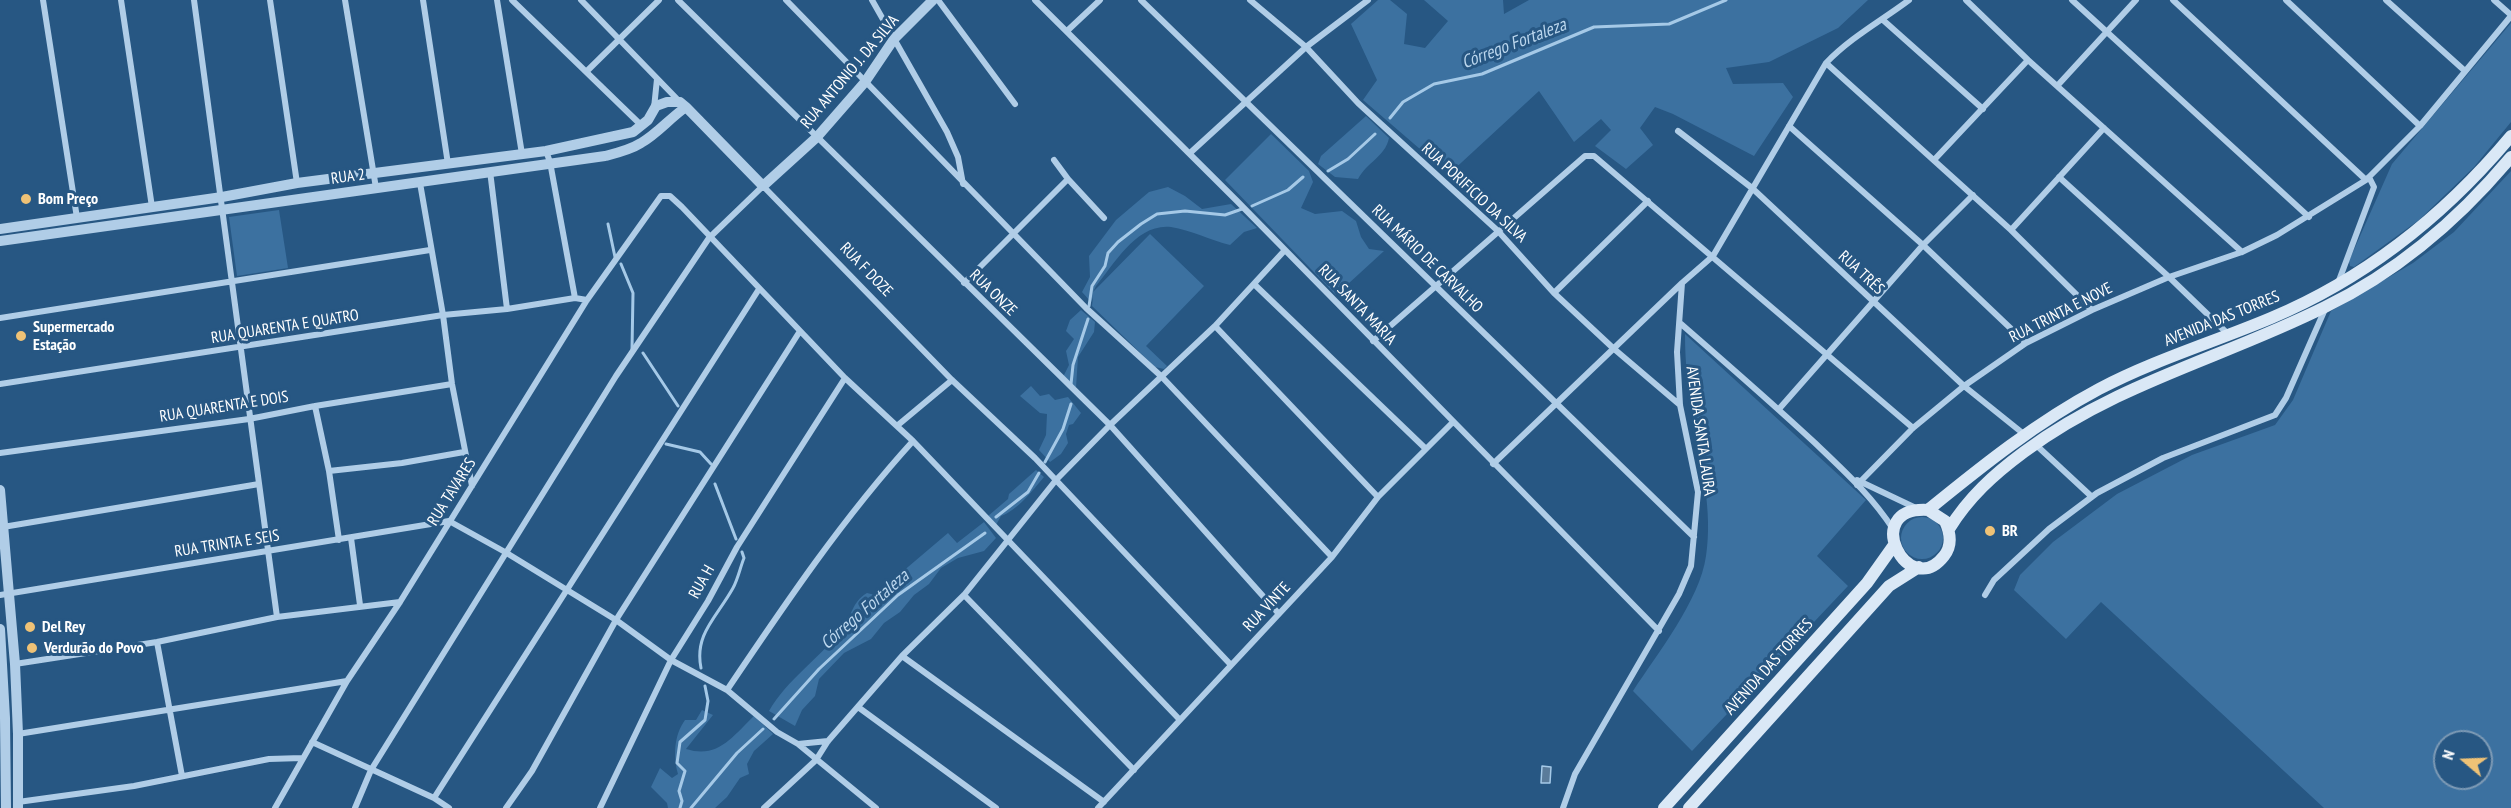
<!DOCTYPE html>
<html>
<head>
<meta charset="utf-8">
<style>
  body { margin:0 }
  #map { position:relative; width:2511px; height:808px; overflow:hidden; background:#275783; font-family:"PT Sans Narrow",sans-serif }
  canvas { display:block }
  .north { position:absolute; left:2433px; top:730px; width:60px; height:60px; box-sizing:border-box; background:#275783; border:2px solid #7d9ab5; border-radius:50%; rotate:289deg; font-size:16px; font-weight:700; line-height:24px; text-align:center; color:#fff }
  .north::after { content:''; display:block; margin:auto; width:21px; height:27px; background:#efc276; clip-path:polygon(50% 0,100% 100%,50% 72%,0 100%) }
</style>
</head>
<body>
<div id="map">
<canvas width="2511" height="808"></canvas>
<div class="north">N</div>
</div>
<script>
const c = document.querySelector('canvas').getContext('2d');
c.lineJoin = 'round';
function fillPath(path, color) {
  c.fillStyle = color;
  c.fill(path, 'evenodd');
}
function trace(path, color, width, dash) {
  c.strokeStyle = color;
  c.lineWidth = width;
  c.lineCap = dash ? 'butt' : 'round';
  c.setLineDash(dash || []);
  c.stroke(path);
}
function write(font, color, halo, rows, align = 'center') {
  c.font = font + ' "PT Sans Narrow",sans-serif';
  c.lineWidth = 6;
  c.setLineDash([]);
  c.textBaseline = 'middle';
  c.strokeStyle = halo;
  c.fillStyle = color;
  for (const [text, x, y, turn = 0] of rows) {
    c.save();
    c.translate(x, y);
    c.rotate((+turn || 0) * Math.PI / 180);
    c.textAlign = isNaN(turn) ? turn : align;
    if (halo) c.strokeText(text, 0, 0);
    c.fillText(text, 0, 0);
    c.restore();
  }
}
const green = new Path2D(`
  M1378,0H1390L1407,14L1404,44L1425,48L1448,21L1424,0H1503L1504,14L1529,0H1868L1838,28L1769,62L1726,68L1733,84L1783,83L1793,97L1754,156L1673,114L1655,107L1640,128L1653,145L1626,169L1595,146L1611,130L1601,119L1574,142L1539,91L1449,174L1363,100L1377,80L1351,24Z
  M2511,23V122L2474,167L2419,220L2354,267L2350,266L2349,261L2392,164Z
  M1366,116L1389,138C1385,157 1367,162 1358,179L1335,177L1318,164L1321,156Z
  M1271,134L1309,171L1313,182L1301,208L1315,214L1342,211L1356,221L1361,237L1369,249L1384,251L1336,295L1225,180Z
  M2511,171V808H2324L2101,602L2066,639L2014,590L2020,575L2053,542L2117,494L2192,455L2275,425L2293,400L2331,311L2413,263L2454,232ZM2445,742H2481V778H2445Z
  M1168,187L1185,196L1202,209L1231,204L1257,228L1244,232L1230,245C1210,240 1191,230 1171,227C1137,223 1115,263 1096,286L1093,292L1150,234L1204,286L1146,346L1167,366L1164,369L1155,367L1092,306L1093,297L1091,302L1082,292L1090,277L1089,256L1116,220L1149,192Z
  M279,210L288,268L237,276L229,217Z
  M1081,310L1095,322L1094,332L1078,357L1076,388L1063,377L1069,365L1066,351L1074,339L1066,331L1070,320Z
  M1685,334L1866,500L1817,556L1848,586L1692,751L1633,691C1657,654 1700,600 1706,556C1713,510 1701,465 1693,420C1688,392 1685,363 1685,334Z
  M1031,386L1040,396L1049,394L1055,400L1068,397L1081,413L1073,424L1069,425L1066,434L1068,443L1061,454L1050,462L1039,450L1046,435L1047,414L1040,413L1020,396Z
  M1036,470L1044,477C1032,491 1018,510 1001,516L996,525L988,516L1008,499L1009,494Z
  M1901 538a21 21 0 1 1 42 0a21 21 0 1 1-42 0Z
  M984,522L996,538L984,551L958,558L941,568L929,584L914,595L900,612L884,623L871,639L844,653L819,679L815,696L802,710L795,726L769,711C787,680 818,659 841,631C852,618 851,602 867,593L875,595L948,533L957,543Z
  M702,710L713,715L686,749C718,759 732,737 754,716L773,734L754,751L747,764L749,774L740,778L727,797L715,808H668L667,803L651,787L660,768L672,778L678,774C673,756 674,735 685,720H696Z`);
const water = new Path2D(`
  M1542,766L1551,767L1550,783H1541Z`);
const stream = new Path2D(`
  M1390,118L1403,102L1434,84L1482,74L1594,27L1669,24L1726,0
  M1328,171L1348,159L1375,134
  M1252,206L1288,190L1303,177
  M608,224L615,257
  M621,264L633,293L632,349
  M1089,306L1092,286L1105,266L1108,253L1118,242L1141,224L1157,214L1185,211L1225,215L1242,209
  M643,353L678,406
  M1071,384L1073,365L1088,319
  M666,444L700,452L711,464
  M1045,462L1063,429L1071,404
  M715,484L736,539
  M996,517L1028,492L1039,473
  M701,668C694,634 717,617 733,588C738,579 740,568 744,558L742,552
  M774,719L819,669L898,595L985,533
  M680,808L682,801L679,791L685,771L677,763L680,742L705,720L708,701L705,686
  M691,808L737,753L763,729`);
const minor = new Path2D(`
  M43,0L77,218
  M121,0L152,207
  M194,0L277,617
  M270,0L297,183
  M345,0L376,188
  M423,0L448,164
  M497,0L522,154
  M512,0L642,126
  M581,0L679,101
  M678,0L1110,425L1279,614
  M786,0L1086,308L1162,377L1332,557
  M872,0L947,132L958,157L963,184
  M938,0L1015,104
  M1035,0L1237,201L1659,631
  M1141,0L1694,537
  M1250,0L1306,47L1358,103L1498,231L1554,293L1613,348L1680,405
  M1966,0L2028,60L2242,252
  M2072,0L2309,217
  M2173,0L2366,180
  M2286,0L2420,126
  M2386,0L2465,71
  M2494,0L2511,15
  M1883,20L1983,109
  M1067,31L1100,0
  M1826,63L2011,230L2092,310
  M586,72L659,0
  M2058,85L2136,0
  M654,108L657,79
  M1789,126L1923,245L2026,343
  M1678,131L1752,188L1964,386L2025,435
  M546,151L550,162L575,298L587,300
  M1190,153L1306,47L1368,0
  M1054,160L1068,179L1104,218
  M1934,160L2028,60
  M490,171L507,309
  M2059,177L2169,277L2228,334
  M420,183L443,315L452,384L472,486
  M2011,230L2104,128
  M964,283L1068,179
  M2338,283L2374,187L2369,177
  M1255,285L1426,449
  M1554,293L1648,201
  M0,318L430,250
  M1680,323C1726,363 1771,402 1815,443C1843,470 1872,496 1893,529
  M1215,326L1378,497
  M1373,341L1585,156H1594L1913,428
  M0,384L443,315L507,309L575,298
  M315,406L329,471L339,540
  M1779,409L1923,245L1973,195
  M898,425L952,380
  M2035,444L2092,497
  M0,453L249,419L315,406L452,384
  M1493,464L1682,283
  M329,471L402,463L464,452
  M1857,480L1918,509
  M1857,485L1913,428L1964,386L2026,343L2092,310L2169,277L2242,252L2277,235L2366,180L2420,126L2511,16
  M3,527L259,484
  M351,538L360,605
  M0,595L449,521L505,552L616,620L671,660L727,690L777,732L798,744L828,741
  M964,595L1134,770
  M1985,595L1994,580L2049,529L2097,493L2163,458L2275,415L2286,398L2326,307
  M157,642L182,776
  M902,656L1104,802
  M15,664L157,642L277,617L400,602
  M727,690C785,604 843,518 913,441
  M858,707L996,808
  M18,734L347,681
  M312,742L434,798L449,808
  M798,744L876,808
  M434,798L759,289
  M18,802L134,786L269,759L302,758
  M275,808L347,681L400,602L587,300L661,196H670L682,207L845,378L913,441L1180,720
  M355,808L371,770L616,376L709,238L763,186L952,380L1035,458L1231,665
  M506,808L532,771L616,620L800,331
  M600,808L671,660L708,601L737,547L845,378
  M764,808L816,760L828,741L902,656L964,595L1056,480L1110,425L1215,326L1285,250
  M1098,808L1332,557L1378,497L1453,422
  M1563,808L1575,774L1679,594L1691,566L1698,492L1680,405L1677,352L1682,283L1713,256L1826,63C1851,37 1881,21 1909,0`);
const tertiary = new Path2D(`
  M0,229L222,197L297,183L546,151L633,132L648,120L656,106L667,102H680L686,107L763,186L817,137L865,82L894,39L933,0
  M0,241L605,156C617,153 630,150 641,143C657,134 670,118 686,107
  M0,490L15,664L18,734V808
  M0,629L5,718L6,808`);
const secondary = new Path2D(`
  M1928,510L1945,521C1950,532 1953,545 1944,556C1908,602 1859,506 1928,510C1982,466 2037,422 2099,389C2154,360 2214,342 2271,318C2366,278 2445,215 2511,136
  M1949,529C1969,497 1993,475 2024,452C2117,383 2223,358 2325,307C2397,272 2460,218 2511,157
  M1664,808L1867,583L1894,545
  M1689,808L1889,586L1919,567`);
const markers = [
  [26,199,6,"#efc276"],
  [21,336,6,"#efc276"],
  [1990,531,6,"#efc276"],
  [30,627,6,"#efc276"],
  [32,648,6,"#efc276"]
];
const streetNames = [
  ["RUA ANTONIO J. DA SILVA",850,72,-50],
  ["RUA 2",348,177,-8],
  ["RUA PORIFICIO DA SILVA",1474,193,43],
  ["RUA MÁRIO DE CARVALHO",1427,259,44],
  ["RUA F DOZE",866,270,46],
  ["RUA TRÊS",1861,273,43],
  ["RUA ONZE",993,293,44],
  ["RUA SANTA MARIA",1357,305,46],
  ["RUA TRINTA E NOVE",2061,313,-27],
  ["AVENIDA DAS TORRES",2222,319,-22],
  ["RUA QUARENTA E QUATRO",285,327,-9],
  ["RUA QUARENTA E DOIS",224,407,-9],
  ["AVENIDA SANTA LAURA",1700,431,82],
  ["RUA TAVARES",452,492,-58],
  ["RUA TRINTA E SEIS",227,544,-9],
  ["RUA H",702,582,-61],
  ["RUA VINTE",1267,607,-47],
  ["AVENIDA DAS TORRES",1769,667,-48]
];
const poiNames = [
  ["Bom Preço",38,199],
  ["Supermercado",33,327],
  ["Estação",33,345],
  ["BR",2002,531],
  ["Del Rey",42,627],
  ["Verdurão do Povo",44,648]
];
const waterNames = [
  ["Córrego Fortaleza",1514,44,-21],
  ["Córrego Fortaleza",865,610,-41]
];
fillPath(green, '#3c71a0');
fillPath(water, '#5a7b9a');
trace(water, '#a5c9e7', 1.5);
trace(stream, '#a5c9e7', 3);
trace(minor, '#b0cde7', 6);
trace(tertiary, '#b0cde7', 10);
trace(secondary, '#dae8f6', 12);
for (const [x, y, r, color] of markers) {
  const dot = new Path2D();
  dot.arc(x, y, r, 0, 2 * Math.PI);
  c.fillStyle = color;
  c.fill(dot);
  trace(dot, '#275783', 2);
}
write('16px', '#fff', '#275783', streetNames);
write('bold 16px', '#fff', '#275783', poiNames, 'left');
write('italic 18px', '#bcd7ee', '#275783', waterNames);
</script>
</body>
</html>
